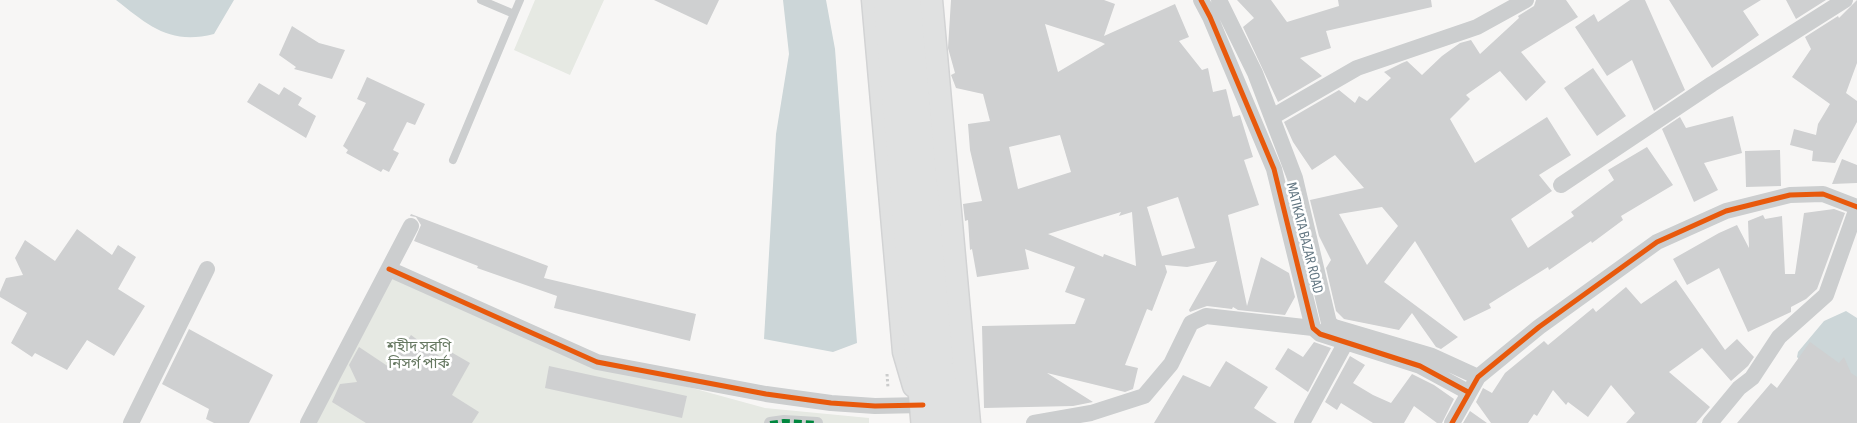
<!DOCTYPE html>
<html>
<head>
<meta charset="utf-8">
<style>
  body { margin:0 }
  canvas { display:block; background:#f7f6f5 }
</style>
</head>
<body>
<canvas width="1857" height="423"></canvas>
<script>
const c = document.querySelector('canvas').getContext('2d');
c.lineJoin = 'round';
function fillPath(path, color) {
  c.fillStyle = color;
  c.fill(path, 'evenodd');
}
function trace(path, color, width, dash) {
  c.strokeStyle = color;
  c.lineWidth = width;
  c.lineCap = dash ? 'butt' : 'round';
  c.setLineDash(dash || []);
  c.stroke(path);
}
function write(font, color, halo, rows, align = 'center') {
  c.font = font + ' "Sofia Sans Condensed","Noto Sans Bengali",sans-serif';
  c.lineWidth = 5;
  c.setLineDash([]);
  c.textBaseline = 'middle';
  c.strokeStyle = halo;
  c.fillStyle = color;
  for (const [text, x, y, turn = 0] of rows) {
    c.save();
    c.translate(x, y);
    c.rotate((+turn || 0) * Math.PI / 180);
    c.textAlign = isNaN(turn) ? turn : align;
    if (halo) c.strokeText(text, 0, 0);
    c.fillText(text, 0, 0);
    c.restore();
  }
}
const green = new Path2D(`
  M535,0H604L570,75L514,50Z
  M389,269L597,362L765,408L869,418V423H308Z`);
const water = new Path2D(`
  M116,0H234L214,34C170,45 149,26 116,0Z
  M783,0H826L835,49L857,343L833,352L764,339L776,134L789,54Z
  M1846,311L1857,318V423L1797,357L1798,352L1824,321Z`);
const building = new Path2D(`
  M654,0H719L707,25Z
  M951,0H1104L1115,4L1104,36L1175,4L1189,37L1179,41L1202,70L1208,68L1213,92L1226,89L1233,117L1240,115L1253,157L1244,160L1259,205L1228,215L1247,306L1261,257L1289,273L1295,297L1285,315L1238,310L1233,307L1232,309L1207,306L1190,312L1189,310L1217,261L1187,267L1165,265L1167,272L1152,311L1147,309L1125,365L1138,368L1133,389L1125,392L1047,373L1093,402L1073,406L984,408L982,326L1075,324L1085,299L1065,292L1075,267L1025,249L1029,269L977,277L972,249L970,250L968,220L965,221L963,204L982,201L970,150L968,124L990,121L983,94L956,88L951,75L955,73L948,48ZM1045,24L1101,42L1105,44L1058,72ZM1060,135L1071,172L1018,189L1009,147ZM1178,197L1195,248L1162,256L1147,207ZM1121,212L1119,216L1132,212L1136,266L1104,254L1103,257L1048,234Z
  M1237,0H1271L1287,22L1339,6L1338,0H1431L1432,7L1326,31L1331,48L1300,58L1322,76L1278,102L1243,27L1254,18Z
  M1536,0H1566L1578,17L1521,52L1546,82L1526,101L1500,71L1466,95L1470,99L1450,119L1475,163L1547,117L1571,155L1539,175L1552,191L1511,219L1528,248L1574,216L1571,212L1614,180L1608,170L1647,147L1673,185L1621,216L1623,220L1592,243L1591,241L1549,270L1548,267L1489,304L1491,308L1464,321L1415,241L1384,282L1458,337L1441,349L1436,347L1412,313L1399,330L1344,319L1336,311L1326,268L1331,260L1319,236L1310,200L1364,188L1335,155L1312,170L1293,142L1284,122L1339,90L1355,103L1359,96L1367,101L1391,78L1384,72L1402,63L1407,61L1422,75L1442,56L1460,43L1471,40L1480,54L1519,18L1518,16L1534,6ZM1382,207L1398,226L1367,265L1339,214Z
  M1630,0H1645L1685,90L1654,111L1632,60L1607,76L1575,27L1594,14L1598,22Z
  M1669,0H1761L1743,11L1759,35L1712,68Z
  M1786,0H1826L1796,19Z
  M1857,0V63L1846,93L1857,101V122L1835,163L1812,161L1813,151L1790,145L1794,129L1816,135L1818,124L1830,104L1792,77L1811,49L1805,37L1838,16L1839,18Z
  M292,26L319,43L345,50L332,79L294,69L296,67L279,55Z
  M1593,68L1626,116L1597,136L1564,88Z
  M367,77L425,104L415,125L407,122L393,150L399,153L389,172L383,169L381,172L346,153L348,150L343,146L366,103L357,99Z
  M259,83L279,95L284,87L302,98L298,105L316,116L306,138L247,102Z
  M1733,116L1742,153L1704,163L1718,190L1694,202L1662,129L1680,117L1686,128Z
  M1780,150L1781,186L1746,187L1745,151Z
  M1842,159L1857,165V183L1832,184Z
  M1834,209L1845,213L1817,289L1806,299L1791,307V312L1748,332L1719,268L1687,285L1673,259L1719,233L1737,225L1749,248L1748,221L1763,215L1765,219L1782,216L1785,274H1795L1804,213Z
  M411,214L548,266L544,278L696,314L690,341L554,308L557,296L477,268L478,266L414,241L421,225L416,217L410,216Z
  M77,229L112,255L118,245L136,257L118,289L145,306L114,356L87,340L67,370L35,353L32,357L11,343L27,313L0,297V292L6,278L23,275L15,258L25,240L55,261Z
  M1676,280L1725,350L1737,339L1754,357L1748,366L1731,381L1702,348L1669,372L1710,407L1696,423H1626L1635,413L1611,385L1588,417L1568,402L1566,405L1553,390L1537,416L1534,414L1528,423H1491L1476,402L1483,388L1492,393L1505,373L1544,341L1548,345L1593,308L1596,312L1626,287L1641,304Z
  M189,329L273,375L249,423H214L206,419L209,409L162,384Z
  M411,335L446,361L451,352L470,363L452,395L479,412L472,423H366L332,402L340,384L357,382L349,365L359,347L389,367Z
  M1314,342L1331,348L1308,392L1275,369L1288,348L1303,357Z
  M1810,342L1839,363L1844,357L1851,373L1857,377V423H1737L1771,383L1777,388Z
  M1350,356L1365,365L1353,383L1373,395L1391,403L1412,374L1434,385L1454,399L1442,423H1437L1414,406L1404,423H1373L1341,403L1337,410L1325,402Z
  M1226,361L1268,387L1254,408L1277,423H1154L1183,375L1210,387Z
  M549,366L687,396L682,418L545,388Z
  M1470,411L1487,423H1463Z`);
const path = new Path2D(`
  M887,374L888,388`);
const service = new Path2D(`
  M514,14L520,0
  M453,160L514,14L481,0`);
const pedestrian = new Path2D(`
  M770,423L784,421L817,423`);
const minor = new Path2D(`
  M1201,0L1210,17L1274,169L1313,328L1320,334L1420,366L1468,392
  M1219,0L1255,73L1295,178L1329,323L1334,327L1432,356L1478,377
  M1272,117L1357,68L1477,27L1526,0
  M1561,185L1712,84L1845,0
  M389,269L597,362L766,394L831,403L875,406L923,405
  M131,423L207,269
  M308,423L411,226
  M1034,423L1091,413L1144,396L1171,364L1191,323L1206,316L1313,328
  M1302,423L1346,342
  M1452,423L1478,377L1539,327L1657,242L1726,211L1790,195L1823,194L1857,207
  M1710,423L1739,388L1752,378L1779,337L1826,295L1857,208`);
const secondary = new Path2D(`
  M873,0L904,352L914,386
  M931,0L969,423`);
const primary = new Path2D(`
  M886,0L924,423
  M908,0L941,365L949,423`);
const quiet = new Path2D(`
  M770,423L784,421L817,423`);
const cycleway = new Path2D(`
  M1201,0L1210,17L1274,169L1313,328L1320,334L1420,366L1468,392
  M389,269L597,362L766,394L831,403L875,406L923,405
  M1452,423L1478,377L1539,327L1657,242L1726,211L1790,195L1823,194L1857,207`);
const streetNames = [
  ["MATIKATA BAZAR ROAD",1304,238,76]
];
const parkNames = [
  ["শহীদ সরণি",419,347],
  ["নিসর্গ পার্ক",419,364]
];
fillPath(green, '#e6e9e3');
fillPath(water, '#ccd6d8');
fillPath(building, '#cfd0d1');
trace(secondary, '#d2d3d4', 25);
trace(primary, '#d3d3d3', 28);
trace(path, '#cbcccc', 3, [2.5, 2.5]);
trace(service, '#cccecf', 8);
trace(pedestrian, '#cccecf', 12);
trace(minor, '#cccecf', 16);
trace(secondary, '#e0e1e1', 22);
trace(primary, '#e0e1e1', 25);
trace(quiet, '#00873e', 4, [8, 4]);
trace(cycleway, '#e8590c', 5);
write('15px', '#617581', '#fff', streetNames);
write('15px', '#667861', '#fff', parkNames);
</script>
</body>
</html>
